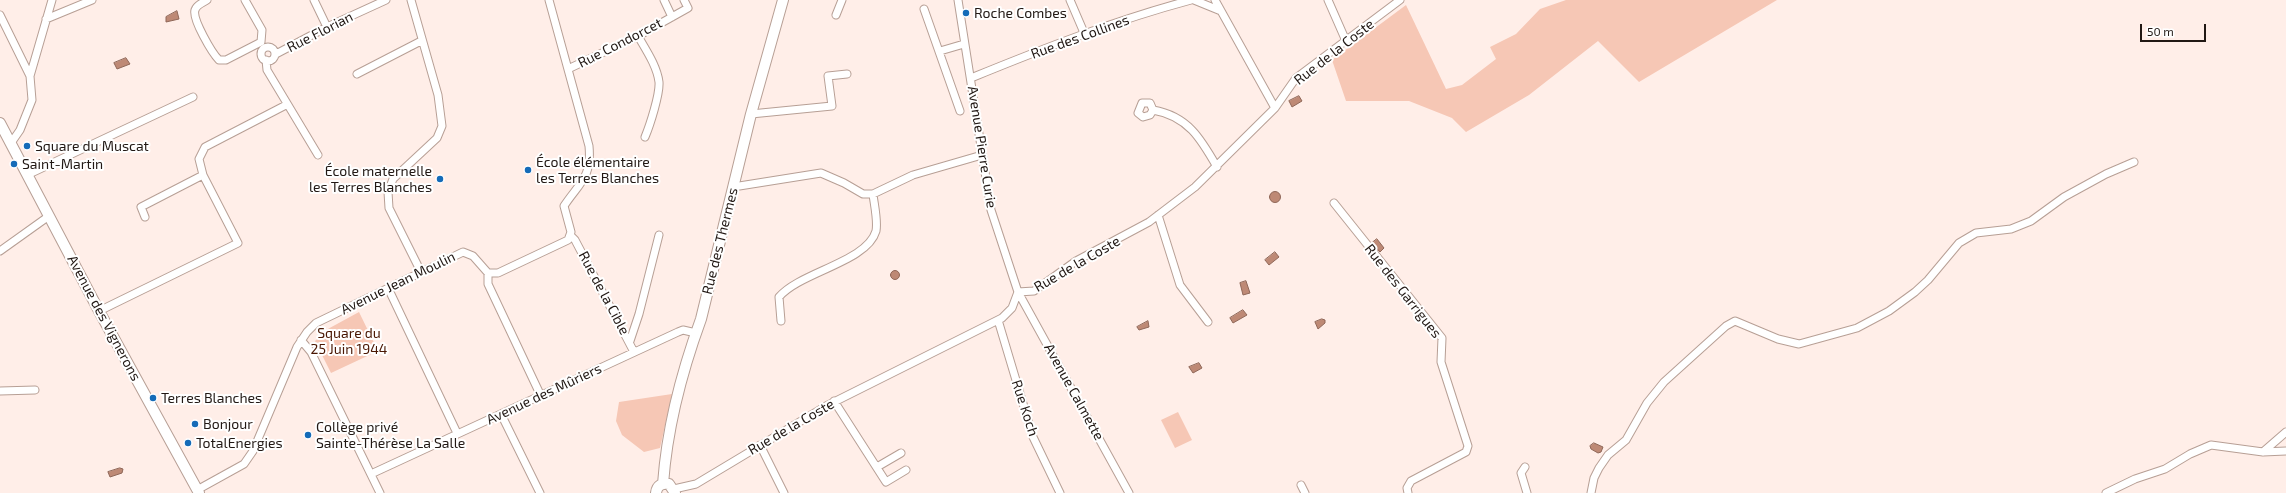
<!DOCTYPE html>
<html>
<head>
<meta charset="utf-8">
<style>
  body { margin:0 }
  #map { position:relative; width:2286px; height:493px; overflow:hidden; background:#ffeee8; font-family:"Exo 2",sans-serif }
  canvas { display:block }
  .scale { position:absolute; left:2140px; top:24px; width:66px; height:18px; box-sizing:border-box; border:2px solid #211814; border-top:0; padding-left:5px; font-size:12px; line-height:14px; white-space:nowrap; color:#211814; -webkit-text-stroke:3px #fff; paint-order:stroke }
</style>
</head>
<body>
<div id="map">
<canvas width="2286" height="493"></canvas>
<div class="scale">50 m</div>
</div>
<script>
const c = document.querySelector('canvas').getContext('2d');
c.lineJoin = 'round';
function fillPath(path, color) {
  c.fillStyle = color;
  c.fill(path, 'evenodd');
}
function trace(path, color, width, dash) {
  c.strokeStyle = color;
  c.lineWidth = width;
  c.lineCap = dash ? 'butt' : 'round';
  c.setLineDash(dash || []);
  c.stroke(path);
}
function write(font, color, halo, rows, align = 'center') {
  c.font = font + ' "Exo 2",sans-serif';
  c.lineWidth = 4;
  c.setLineDash([]);
  c.textBaseline = 'middle';
  c.strokeStyle = halo;
  c.fillStyle = color;
  for (const [text, x, y, turn = 0] of rows) {
    c.save();
    c.translate(x, y);
    c.rotate((+turn || 0) * Math.PI / 180);
    c.textAlign = isNaN(turn) ? turn : align;
    if (halo) c.strokeText(text, 0, 0);
    c.fillText(text, 0, 0);
    c.restore();
  }
}
const green = new Path2D(`
  M1566,0H1777L1639,82L1598,41L1529,95L1466,132L1452,118L1409,101H1346L1332,60L1406,5L1446,89L1462,85L1496,59L1490,47L1516,34L1540,9Z
  M359,312L378,351L331,373L315,341L326,330Z
  M672,394L660,448L644,452L622,435L616,421L619,402Z
  M1178,412L1192,440L1175,448L1161,420Z`);
const water = new Path2D(`
  M177,11L179,19L166,22V17Z
  M126,58L130,64L117,69L114,63Z
  M1299,96L1302,101L1292,107L1289,101Z
  M1269.5 197a5.5 5.5 0 1 1 11 0a5.5 5.5 0 1 1-11 0Z
  M1377,239L1384,248L1380,252L1372,243Z
  M1275,252L1279,257L1269,265L1265,260Z
  M890.5 275a4.5 4.5 0 1 1 9 0a4.5 4.5 0 1 1-9 0Z
  M1246,281L1250,293L1243,295L1240,283Z
  M1243,310L1247,315L1233,323L1230,318Z
  M1322,319L1325,320V323L1318,329L1315,322Z
  M1148,321L1149,327L1139,330L1137,327Z
  M1199,363L1202,368L1193,373L1189,367Z
  M1594,443L1603,447L1601,452L1598,453L1591,449L1590,446Z
  M120,468L123,469L122,473L110,477L108,472Z`);
const street = new Path2D(`
  M207,0C203,3 197,4 195,10C192,19 212,53 219,60H226L261,42L262,30L245,0
  M314,0L327,27
  M411,0L438,95L442,126L437,138L393,179L388,192L389,208L421,272
  M664,0L672,17
  M958,0L991,210L1018,292L1129,493
  M1070,0L1085,35
  M1194,0L1221,11
  M1215,0L1275,108
  M1328,0L1346,41
  M924,9L960,111
  M0,15L30,76
  M836,15L842,0
  M46,19L92,0
  M638,36C646,50 657,66 659,82C660,94 650,125 645,137
  M261 54a7 7 0 1 1 14 0a7 7 0 1 1-14 0Z
  M940,51L964,44
  M276,54L327,27L386,0
  M266,60L267,70L318,155
  M568,69L638,36L688,8L684,0
  M357,74L421,41
  M971,78C1042,49 1116,20 1191,0
  M1153,110L1150,115L1143,117L1138,113L1142,103H1150L1153,110C1188,116 1201,139 1217,167
  M751,114L832,106L828,76L847,74
  M11,143L20,130L32,100L30,76L52,0
  M27,175L193,97
  M733,187L821,173L844,183L863,194H873L913,175L982,155
  M1334,203L1442,338L1441,362L1468,446L1466,452L1411,481L1407,488L1408,493
  M1158,215L1180,285L1208,322
  M145,217L141,207L203,175
  M571,236L575,240L634,352
  M0,251L49,216
  M488,273V284L540,394
  M388,288L457,433
  M1018,292L1034,291L1076,261L1149,222L1195,187L1275,108L1296,78L1400,0
  M99,311L238,243L203,175L199,159L205,147L286,105
  M998,320L1033,437L1060,493
  M781,321L779,297C800,272 867,262 876,231C878,220 874,204 873,194
  M301,340L311,352L380,493
  M630,341L639,314L659,235
  M0,391L35,390
  M834,401L886,482L906,470
  M501,414L540,493
  M760,445L784,493
  M2263,452L2286,432
  M877,467L901,453
  M1525,467L1521,473L1527,493
  M371,474L678,332L683,330L696,333
  M1301,485L1305,493
  M674,489L696,484L826,406L1002,318L1012,308L1018,292
  M197,490L244,464L253,451L297,347L307,332L316,323L463,252L473,256L488,273H498L568,240L571,232L564,206C579,183 592,178 589,146L549,0
  M1591,493L1594,478L1599,468L1608,455L1626,440L1647,403L1664,382L1726,326L1735,321L1778,339L1799,344L1857,328L1889,311L1915,292L1928,280L1959,243L1976,233L2011,229L2031,221L2064,197L2106,174L2134,162
  M2106,493L2135,479L2165,469L2190,454L2211,445L2263,452L2286,451`);
const secondary = new Path2D(`
  M0,123L99,311L199,493
  M663,484C667,428 682,371 701,319L751,114L783,0
  M656,493C657,485 662,483 669,484L675,493`);
const markers = [
  [966,13,4,"#146bb8"],
  [27,146,4,"#146bb8"],
  [14,164,4,"#146bb8"],
  [528,170,4,"#146bb8"],
  [440,179,4,"#146bb8"],
  [153,398,4,"#146bb8"],
  [195,424,4,"#146bb8"],
  [308,435,4,"#146bb8"],
  [188,443,4,"#146bb8"]
];
const poiNames = [
  ["Roche Combes",974,13],
  ["Square du Muscat",35,146],
  ["École élémentaire",536,162],
  ["les Terres Blanches",536,178],
  ["Saint-Martin",22,164],
  ["École maternelle",432,171,"right"],
  ["les Terres Blanches",432,187,"right"],
  ["Terres Blanches",161,398],
  ["Bonjour",203,424],
  ["Collège privé",316,427],
  ["Sainte-Thérèse La Salle",316,443],
  ["TotalEnergies",196,443]
];
const streetNames = [
  ["Rue Florian",320,32,-27],
  ["Rue des Collines",1080,37,-20],
  ["Rue Condorcet",620,43,-27],
  ["Rue de la Coste",1334,52,-38],
  ["Avenue Pierre Curie",982,147,81],
  ["Rue des Thermes",720,241,-76],
  ["Rue de la Coste",1077,264,-30],
  ["Avenue Jean Moulin",398,283,-26],
  ["Rue des Garrigues",1403,291,52],
  ["Rue de la Cible",604,293,62],
  ["Avenue des Vignerons",104,318,62],
  ["Avenue Calmette",1074,392,61],
  ["Avenue des Mûriers",544,394,-25],
  ["Rue Koch",1025,408,72],
  ["Rue de la Coste",791,427,-30]
];
const parkNames = [
  ["Square du",349,333],
  ["25 Juin 1944",349,349]
];
fillPath(green, '#f6c7b5');
fillPath(water, '#be8975');
trace(water, '#8f6758', 1);
trace(street, '#b79f95', 9);
trace(secondary, '#b79f95', 12);
trace(street, '#fff', 7);
trace(secondary, '#fff', 10);
for (const [x, y, r, color] of markers) {
  const dot = new Path2D();
  dot.arc(x, y, r, 0, 2 * Math.PI);
  c.fillStyle = color;
  c.fill(dot);
  trace(dot, '#fff', 1.5);
}
write('14px', '#211814', '#fff', poiNames, 'left');
write('14px', '#211814', '#fff', streetNames);
write('14px', '#491703', '#fff', parkNames);
</script>
</body>
</html>
